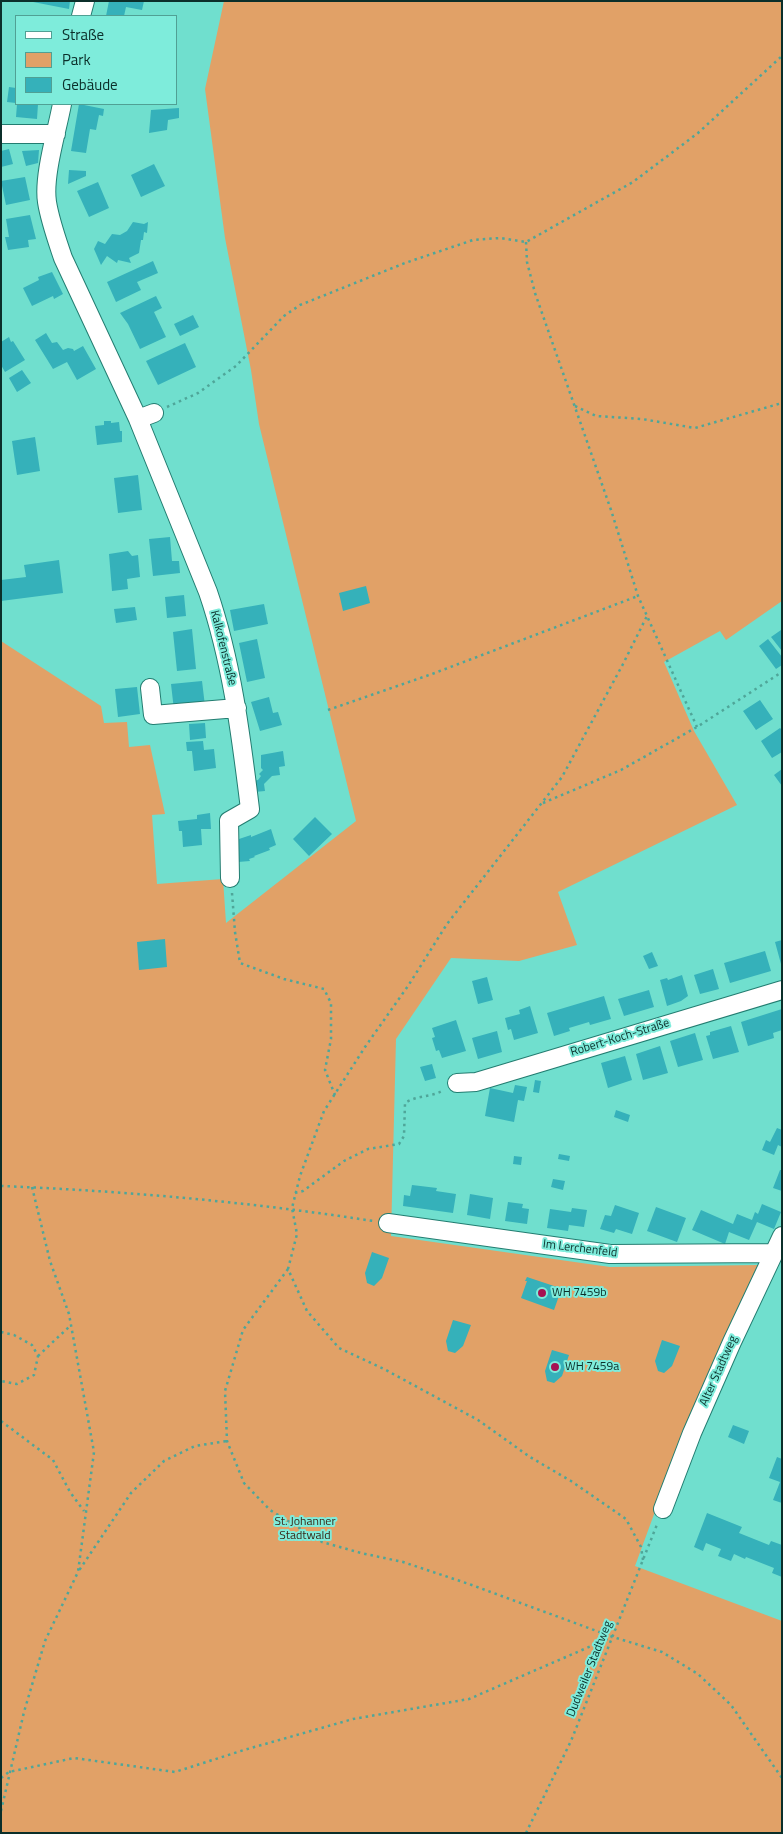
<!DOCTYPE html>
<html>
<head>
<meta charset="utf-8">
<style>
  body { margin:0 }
  #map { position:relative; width:783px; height:1834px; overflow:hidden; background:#70dfce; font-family:"Titillium Web",sans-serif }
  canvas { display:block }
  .frame { position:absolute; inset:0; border:2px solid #0b2f2a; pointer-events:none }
  .legend { position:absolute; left:15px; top:15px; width:162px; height:90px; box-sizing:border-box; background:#7eecdb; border:1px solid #50a094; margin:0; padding:6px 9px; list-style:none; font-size:15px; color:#0b2f2a }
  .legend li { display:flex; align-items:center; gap:10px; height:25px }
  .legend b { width:25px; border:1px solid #50a094 }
</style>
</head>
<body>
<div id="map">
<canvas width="783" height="1834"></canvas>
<div class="frame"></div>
<ul class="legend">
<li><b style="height:6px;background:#fff"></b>Straße</li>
<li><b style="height:14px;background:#e1a167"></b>Park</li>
<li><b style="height:14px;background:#35b1ba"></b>Gebäude</li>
</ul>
</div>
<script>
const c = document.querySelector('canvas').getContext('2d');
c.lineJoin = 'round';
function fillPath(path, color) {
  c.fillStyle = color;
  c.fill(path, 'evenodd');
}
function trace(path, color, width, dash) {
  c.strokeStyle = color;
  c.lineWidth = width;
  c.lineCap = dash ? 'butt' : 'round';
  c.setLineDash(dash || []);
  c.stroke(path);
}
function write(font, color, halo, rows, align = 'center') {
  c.font = font + ' "Titillium Web",sans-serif';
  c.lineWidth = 4;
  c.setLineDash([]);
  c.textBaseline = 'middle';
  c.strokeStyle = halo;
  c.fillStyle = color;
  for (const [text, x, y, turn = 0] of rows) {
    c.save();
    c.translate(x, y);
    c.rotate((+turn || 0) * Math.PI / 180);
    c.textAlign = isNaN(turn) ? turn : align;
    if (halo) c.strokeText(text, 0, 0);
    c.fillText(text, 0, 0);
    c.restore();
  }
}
const green = new Path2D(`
  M224,1H782V601L726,640L720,631L664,662L694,731L737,805L558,892L577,945L519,961L451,958L396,1039L391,1236L610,1267L759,1265L667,1479L635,1566L782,1621V1833H1V641L101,706L104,723L127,722L129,747L150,745L165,814L152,815L157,884L223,879L226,923L356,821L259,424L251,370L225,238L205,89Z`);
const building = new Path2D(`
  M28,1H70L69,9Z
  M109,1H144L142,10L126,7L124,16H106Z
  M9,87L16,88V103L7,102Z
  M17,104H38L37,119L16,117Z
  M79,104L104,109L103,116L99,115L96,130L90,129L86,153L71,151Z
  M179,108V118L168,120L167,130L149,133L151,110Z
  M9,149L13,164L1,167V151Z
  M39,150L38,163L26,166L22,151Z
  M154,164L165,186L141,197L131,175Z
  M69,170L86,171V176L68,184Z
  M25,177L30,200L6,205L1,181Z
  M98,182L109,208L89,217L77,191Z
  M30,215L36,239L28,240L29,247L8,250L5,237H9L6,219Z
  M133,222L144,224L148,222L147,233L144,232L143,240H141L139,253L129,258L131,263L118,260L117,263L107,256L101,265L94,249L98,241L105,244L112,234L120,235L127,231Z
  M153,261L158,273L137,282L141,290L116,302L107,282Z
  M52,272L63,294L54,299L53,296L32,306L23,288L39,280L38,277Z
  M156,296L162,308L154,312L166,337L140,349L128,324L120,313Z
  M193,315L199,327L180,336L174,324Z
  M46,333L52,343L57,342L63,350L68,348L73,349L74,351L83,346L96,369L77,380L67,362L53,369L35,340Z
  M9,337L11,342L13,341L25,360L5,372L1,365V342Z
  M185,343L196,367L158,385L146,361Z
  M22,370L31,383L17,392L9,378Z
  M104,421H111V423L119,422L120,431H122V442L97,445L95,426L104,425Z
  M35,437L40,471L17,475L12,441Z
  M138,475L142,510L118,513L114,478Z
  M170,537L172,561H179L180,573L153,576L149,539Z
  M128,551L132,556L138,555L140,577L127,579L128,589L112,591L109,554Z
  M59,560L63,593L1,601V580L26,577L24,565Z
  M366,586L370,603L343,611L339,593Z
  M184,595L186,616L167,618L165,597Z
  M264,604L268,624L234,631L230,610Z
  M135,607L137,620L116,623L114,609Z
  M192,629L196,669L177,671L173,632Z
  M781,630L782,632V651L771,637Z
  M257,639L265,678L247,682L239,643Z
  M768,639L782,657V665L776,669L759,646Z
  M202,681L205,706L174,710L171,684Z
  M137,687L140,714L118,717L115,689Z
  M269,697L273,713L278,712L282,725L260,731L251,702Z
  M760,700L773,719L756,730L743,711Z
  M205,723L206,738L190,740L189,724Z
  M780,728L782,730V752L772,758L761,741Z
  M203,741L204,750L214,749L216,768L194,771L192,751H187L186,742Z
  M283,751L285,766L279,767L280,775L272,776L264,784L265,791L254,792L252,781L258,780L261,776L259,774L263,770L261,768V755Z
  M782,769V786L774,775Z
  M210,813L211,829H201L202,845L183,847L182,831H179L178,821L197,819V815Z
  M315,817L332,834L309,856L293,839Z
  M271,829L276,845L269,848L270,850L254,856L255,857L249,859L250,861L238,862L236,840L251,835V837Z
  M165,939L167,967L139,970L137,942Z
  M782,940V964H781L775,942Z
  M765,951L771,971L730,983L724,963Z
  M652,952L658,966L649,969L643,956Z
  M713,969L719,989L700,994L694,975Z
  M682,975L688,996L681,1001L667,1006L660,980L667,978L668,980Z
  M487,977L493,1000L478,1004L472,981Z
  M649,990L654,1007L624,1016L618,999Z
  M604,996L611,1019L590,1025L589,1022L569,1028L570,1031L554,1036L547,1013Z
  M530,1006L538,1033L514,1040L511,1029L508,1030L505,1018L520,1014L519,1010Z
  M782,1009V1030L773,1033L774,1038L748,1046L741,1022Z
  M456,1020L466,1051L442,1058L439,1050L436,1051L432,1038L435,1037L432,1028Z
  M731,1026L739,1052L713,1059L706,1036L710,1035V1032Z
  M497,1031L502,1052L478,1059L472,1038Z
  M695,1033L703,1060L678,1067L670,1041Z
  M660,1046L668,1073L643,1080L636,1054Z
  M625,1056L632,1080L608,1088L601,1063Z
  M432,1064L436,1078L425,1081L420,1067Z
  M535,1080L541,1081L539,1093L533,1092Z
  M515,1085L527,1087L524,1101L518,1100L514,1122L485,1116L490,1088L513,1093Z
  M616,1110L630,1115L628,1122L614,1117Z
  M777,1128L782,1130V1147L778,1145L774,1155L762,1150L766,1140L770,1142Z
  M559,1154L570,1156L569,1161L558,1159Z
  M514,1156L522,1157L521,1165L513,1164Z
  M780,1170H782V1191L773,1188Z
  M553,1179L565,1181L563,1190L551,1187Z
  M412,1185L437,1188L436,1191L456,1194L453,1213L403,1206L404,1195L410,1196Z
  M470,1194L493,1198L490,1219L467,1215Z
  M508,1202L523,1204L522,1208L529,1209L527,1224L505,1221Z
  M762,1204L781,1212L774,1229L757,1222L749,1240L729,1232L725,1244L692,1230L701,1210L733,1224L737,1214L752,1220L755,1212L758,1214Z
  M615,1205L639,1213L632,1234L616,1229L614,1233L600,1229L605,1215L611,1216Z
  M656,1207L686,1218L677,1242L647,1231Z
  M572,1208L587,1210L584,1227L569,1225L568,1231L547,1228L550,1209L571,1212Z
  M372,1252L389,1258L382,1278L374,1286L367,1283L365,1273Z
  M527,1277L563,1289L562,1293H560L554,1310L521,1298L527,1281H525Z
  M453,1320L471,1325L463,1346L455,1353L448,1351L446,1341Z
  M662,1340L680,1346L672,1366L664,1373L658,1371L655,1361Z
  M552,1350L569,1355L562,1376L554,1383L547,1381L545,1371Z
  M733,1425L749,1431L744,1444L728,1437Z
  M777,1457L782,1459V1503L773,1500L780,1482L769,1478Z
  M707,1513L742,1527L739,1533L769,1545L771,1541L782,1545V1577L772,1573L774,1568L746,1557L745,1559L734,1554L731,1561L718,1556L721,1549L706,1543L703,1551L694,1547Z`);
const path = new Path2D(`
  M526,242L527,262L535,293L611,510L638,596L697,727
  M575,406L596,416L642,419L695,428L782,403
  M167,407L198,393L236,366L284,316L300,305L405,263L473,240L500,238L526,242L633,182L698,133L782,56
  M328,710L432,674L638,596
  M543,803L621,770L697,727L782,672
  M232,893L235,932L240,963L284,979L324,989L331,1003V1039L325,1070L335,1095
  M1,1186C126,1191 250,1202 373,1221
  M32,1187L50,1261L69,1314L94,1452L78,1572L131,1493L164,1461L195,1446L227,1441
  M295,1193L303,1191L344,1161L368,1149L399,1144L404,1136L405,1103C417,1095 430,1098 444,1090
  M288,1269L243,1330L225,1391L227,1441L244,1483L270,1510L322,1542L361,1553L403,1562L469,1584L613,1637L662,1652L698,1674L731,1705L782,1778
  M1,1332L14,1335L32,1345L38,1356L34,1375L17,1384L1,1381
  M38,1356L71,1325
  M1,1421L53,1460L70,1492L84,1511
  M643,1560L641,1547L626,1519L571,1481L530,1457L478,1420L384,1369L339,1348L307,1311L288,1269L297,1234L292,1208L300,1176L324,1111L365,1047L408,986L447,924L562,777L623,664L647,616
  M1,1778L9,1772L74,1758L175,1772L244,1750L353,1719L469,1699L612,1637
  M1,1811L24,1712L45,1641L78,1572
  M526,1833L571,1741L658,1522`);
const minor = new Path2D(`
  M81,16L85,1
  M62,104C57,131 43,176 47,202C50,221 57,240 63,258L138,419L208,592C232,662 241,736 250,809L229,821L230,878
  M1,134H56
  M138,419L154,413
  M150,688L153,715L237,708
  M457,1083L476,1082L782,990
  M388,1223L610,1254L774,1253
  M663,1509L692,1433L732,1342L782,1236`);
const markers = [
  [542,1293,5,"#a51353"],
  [555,1367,5,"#a51353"]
];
const streetNames = [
  ["Kalkofenstraße",223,648,76],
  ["Robert-Koch-Straße",620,1038,-17],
  ["Im Lerchenfeld",580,1249,7],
  ["Alter Stadtweg",719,1371,-66],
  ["Dudweiler Stadtweg",590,1669,-68]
];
const poiNames = [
  ["WH 7459b",552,1293],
  ["WH 7459a",565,1367]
];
const parkNames = [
  ["St. Johanner",305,1522],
  ["Stadtwald",305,1536]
];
fillPath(green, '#e1a167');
fillPath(building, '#35b1ba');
trace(minor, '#237d71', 20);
trace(path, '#4fa699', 2.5, [2.5, 4]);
trace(minor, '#fff', 18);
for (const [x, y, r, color] of markers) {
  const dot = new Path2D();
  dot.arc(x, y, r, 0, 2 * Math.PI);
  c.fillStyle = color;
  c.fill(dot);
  trace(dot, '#7eecdb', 2);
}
write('12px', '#0b2f2a', '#7eecdb', streetNames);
write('12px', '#0b2f2a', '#7eecdb', poiNames, 'left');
write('12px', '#3a2818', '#7eecdb', parkNames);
</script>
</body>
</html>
